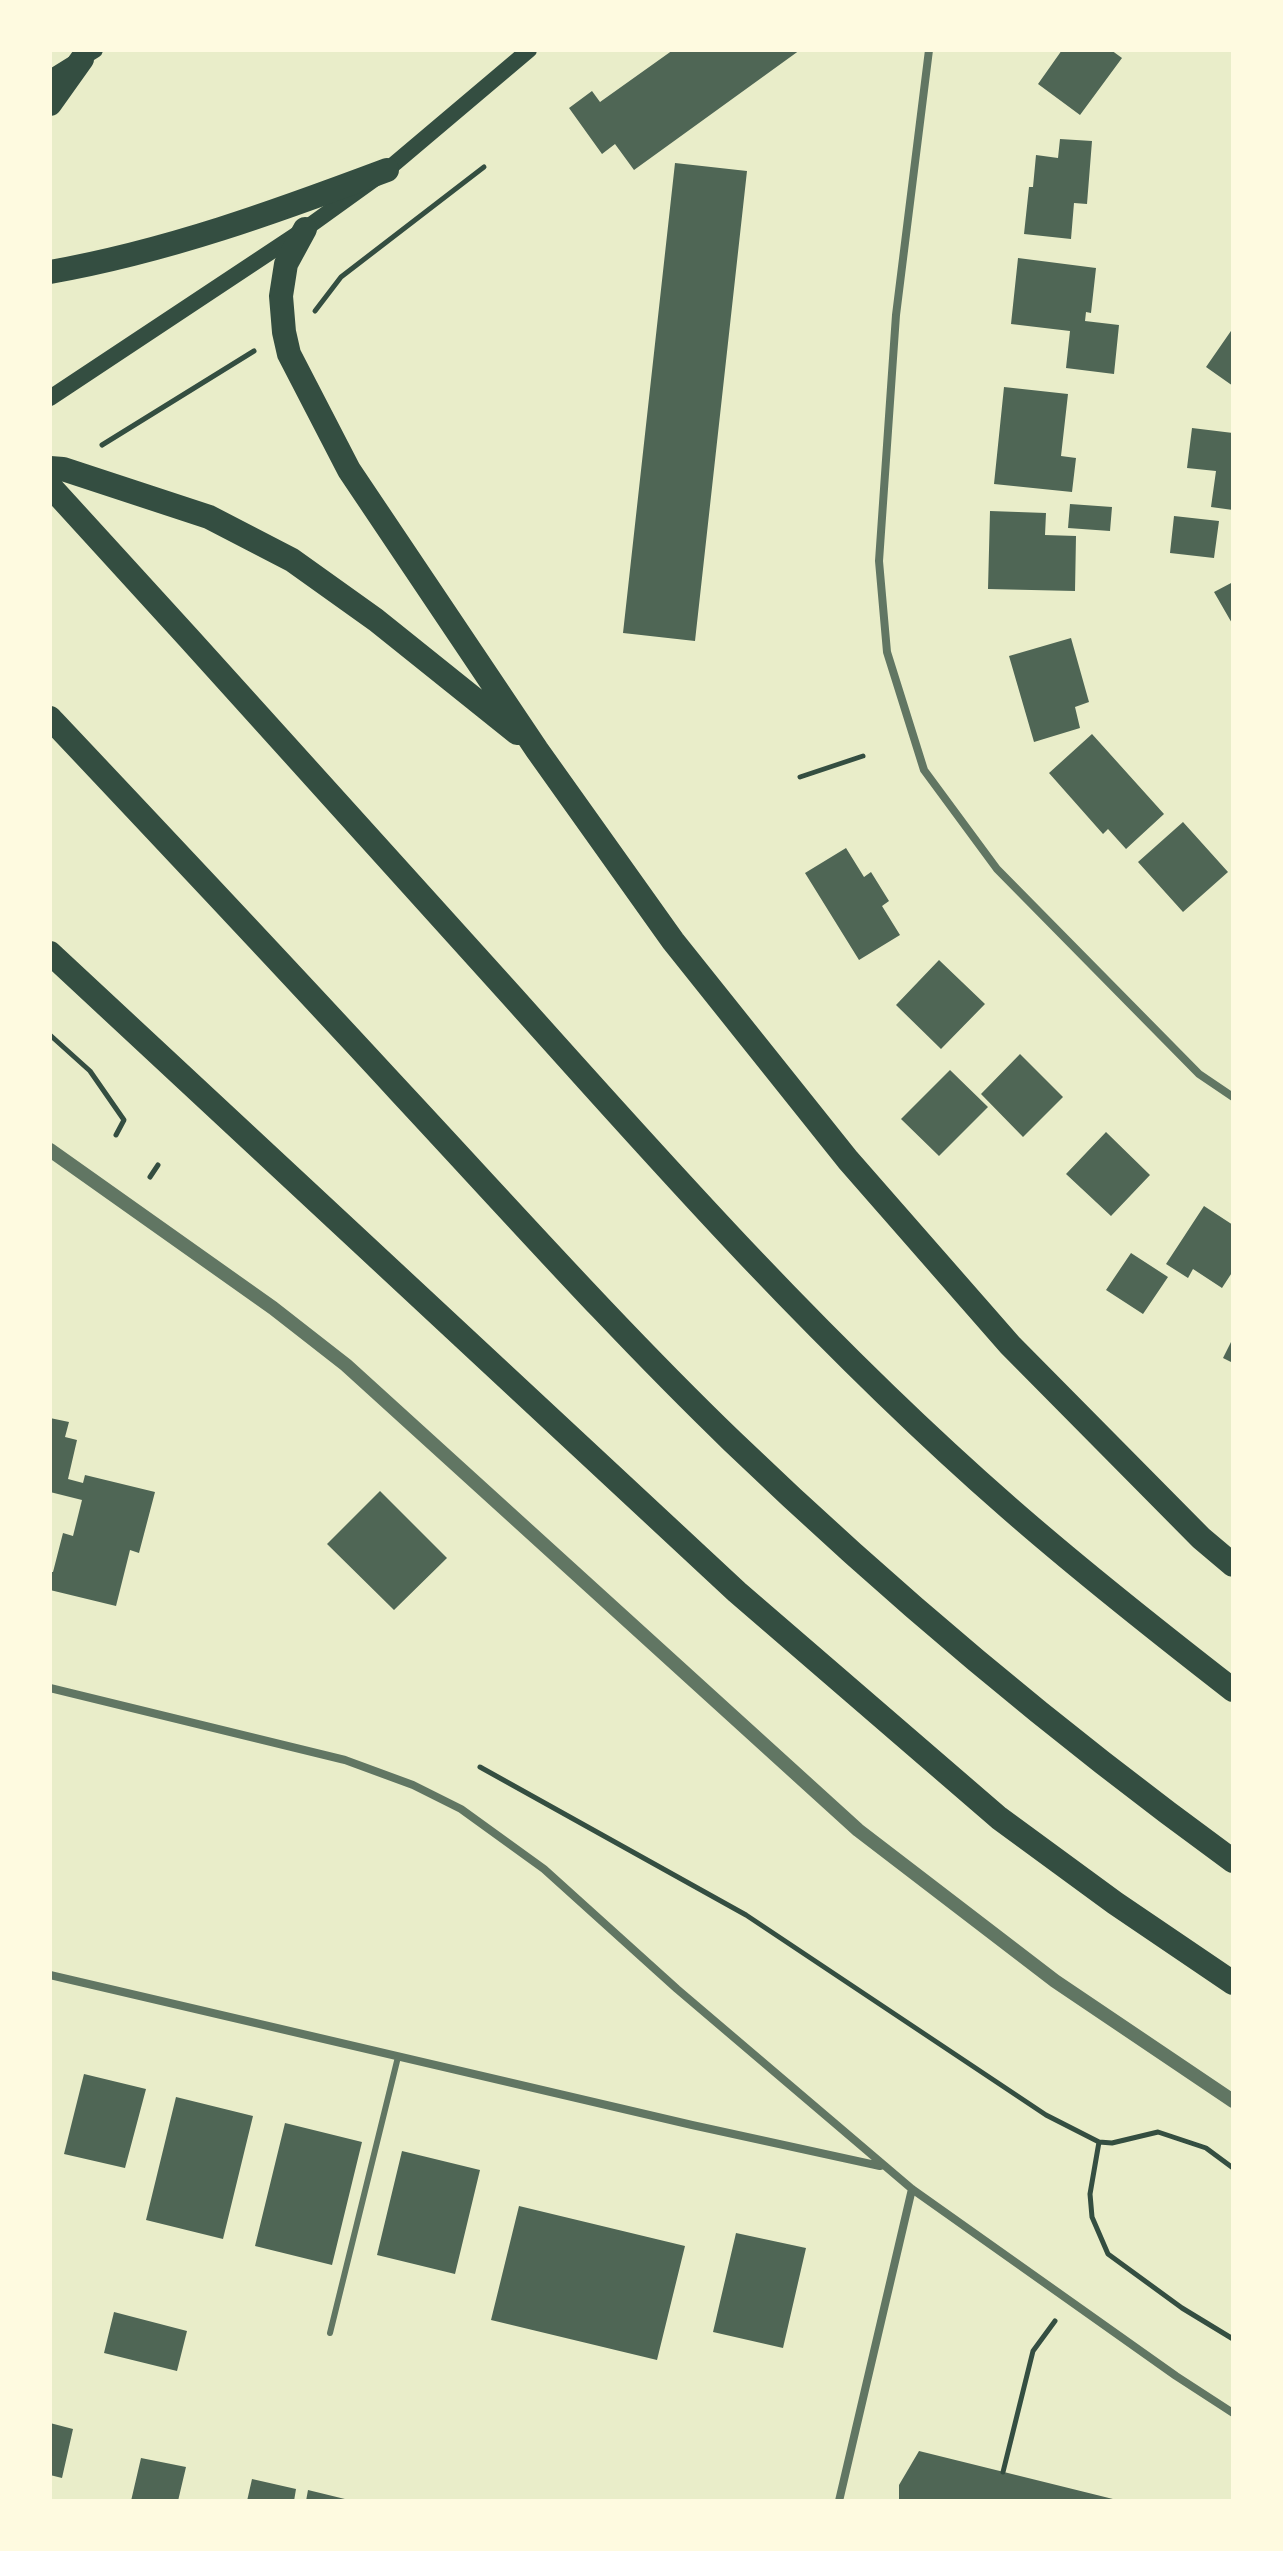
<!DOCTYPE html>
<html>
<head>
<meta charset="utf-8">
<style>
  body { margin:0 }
  #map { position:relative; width:1283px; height:2551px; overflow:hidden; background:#e9edc9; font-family:Karla,sans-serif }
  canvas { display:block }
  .frame { position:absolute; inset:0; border:52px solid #fefae0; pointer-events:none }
</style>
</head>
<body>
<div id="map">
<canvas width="1283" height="2551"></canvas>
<div class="frame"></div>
</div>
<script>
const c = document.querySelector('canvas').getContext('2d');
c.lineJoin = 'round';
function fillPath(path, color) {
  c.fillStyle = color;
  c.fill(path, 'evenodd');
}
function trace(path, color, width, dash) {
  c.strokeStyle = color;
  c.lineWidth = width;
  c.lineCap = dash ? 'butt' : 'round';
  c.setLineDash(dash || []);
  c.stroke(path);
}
const building = new Path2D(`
  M673,50H800L634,170L615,144L602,154L569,108L592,91L600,102Z
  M1062,50H1111L1122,58L1080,115L1038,84Z
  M1060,139L1092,141L1087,204L1074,203L1071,239L1024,234L1029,187H1033L1036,155L1058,158Z
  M675,163L747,171L695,641L623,633Z
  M1018,258L1096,268L1091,313L1086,312L1085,321L1119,325L1114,374L1066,368L1070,331L1011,324Z
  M1233,328V386L1206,367Z
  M1004,387L1068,394L1061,456L1076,458L1072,492L994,484Z
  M1192,428L1233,433V510L1211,507L1216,471L1187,468Z
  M1070,504L1112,507L1110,531L1068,528Z
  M990,511L1046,513L1045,535L1076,536L1075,591L988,589Z
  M1174,516L1219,521L1214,558L1170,553Z
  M1233,582V625L1214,592Z
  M1071,638L1089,702L1075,707L1080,728L1034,742L1009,656Z
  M1092,734L1164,814L1126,849L1108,829L1103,834L1049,773Z
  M1183,822L1228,872L1183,912L1138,862Z
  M846,848L864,877L871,872L889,901L882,906L900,935L859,960L805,873Z
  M939,960L985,1004L941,1049L896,1005Z
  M1020,1054L1063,1097L1023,1137L981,1094Z
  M950,1070L988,1107L939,1156L901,1119Z
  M1106,1132L1150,1175L1111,1216L1066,1174Z
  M1204,1206L1233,1225V1271L1222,1288L1193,1269L1188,1278L1166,1264Z
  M1131,1253L1168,1277L1143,1314L1106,1290Z
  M1233,1338V1363L1223,1358Z
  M50,1418L69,1422L65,1437L77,1440L68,1479L83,1483L85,1475L155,1492L139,1553L130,1550L116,1606L50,1590V1572H53L63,1533L73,1536L82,1500L50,1492Z
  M380,1491L447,1558L394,1610L327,1544Z
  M84,2074L146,2089L125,2168L64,2154Z
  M176,2097L253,2116L223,2239L146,2220Z
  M285,2123L362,2142L332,2265L255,2246Z
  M402,2151L480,2170L455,2274L377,2255Z
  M519,2206L685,2246L657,2360L491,2320Z
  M736,2233L806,2248L783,2348L713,2332Z
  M114,2312L187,2331L177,2371L104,2353Z
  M50,2423L73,2429L62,2478L50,2475Z
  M919,2451L1117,2500V2501H899V2485Z
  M141,2458L186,2467L178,2501H131Z
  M252,2479L296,2489L294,2501H247Z
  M308,2490L349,2500V2501H306Z`);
const path = new Path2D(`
  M315,311L341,277L484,167
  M102,445L254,351
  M800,777L863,756
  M50,1035L90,1071L124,1120L116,1135
  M150,1177L158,1165
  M480,1767L746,1915L1046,2115L1099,2142L1112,2143L1158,2132L1206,2148L1233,2168
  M1099,2142L1090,2194L1092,2217L1108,2254L1182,2308L1233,2339
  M1003,2472L1033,2351L1055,2321`);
const service = new Path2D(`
  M330,2333L398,2057`);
const minor = new Path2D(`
  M929,50L896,315L879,561L887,652L924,770L997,869L1199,1074L1233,1097
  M50,1688L345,1760L413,1785L461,1809L544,1869L677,1989L912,2189L1176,2376L1233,2413
  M50,1975L692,2125L880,2166
  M839,2501L912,2189`);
const tertiary = new Path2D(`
  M50,1150L273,1308L346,1365L858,1830L1055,1981L1233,2101`);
const secondary = new Path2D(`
  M50,78L95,50
  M50,398L305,229L387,170L529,50`);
const motorway = new Path2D(`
  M50,104L82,59
  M305,229L286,264L281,296L284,332L289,354L349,470L537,750L673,941L848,1160L1010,1345L1201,1538L1233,1565
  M50,272C168,251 275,212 387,170
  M50,468L63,469L209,517L292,560L376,620L517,733
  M50,486C205,655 358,825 512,996C670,1173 829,1351 1009,1508C1081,1571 1157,1631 1233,1690
  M50,718C167,842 285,967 401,1093C510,1210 617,1330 732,1441C889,1592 1057,1733 1233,1861
  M50,953L737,1592L999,1818L1115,1903L1233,1983`);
fillPath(building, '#4f6655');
trace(path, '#344e41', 5);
trace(service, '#617663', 6);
trace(minor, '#617663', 8);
trace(tertiary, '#617663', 14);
trace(secondary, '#344e41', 16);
trace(motorway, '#344e41', 24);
</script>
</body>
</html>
